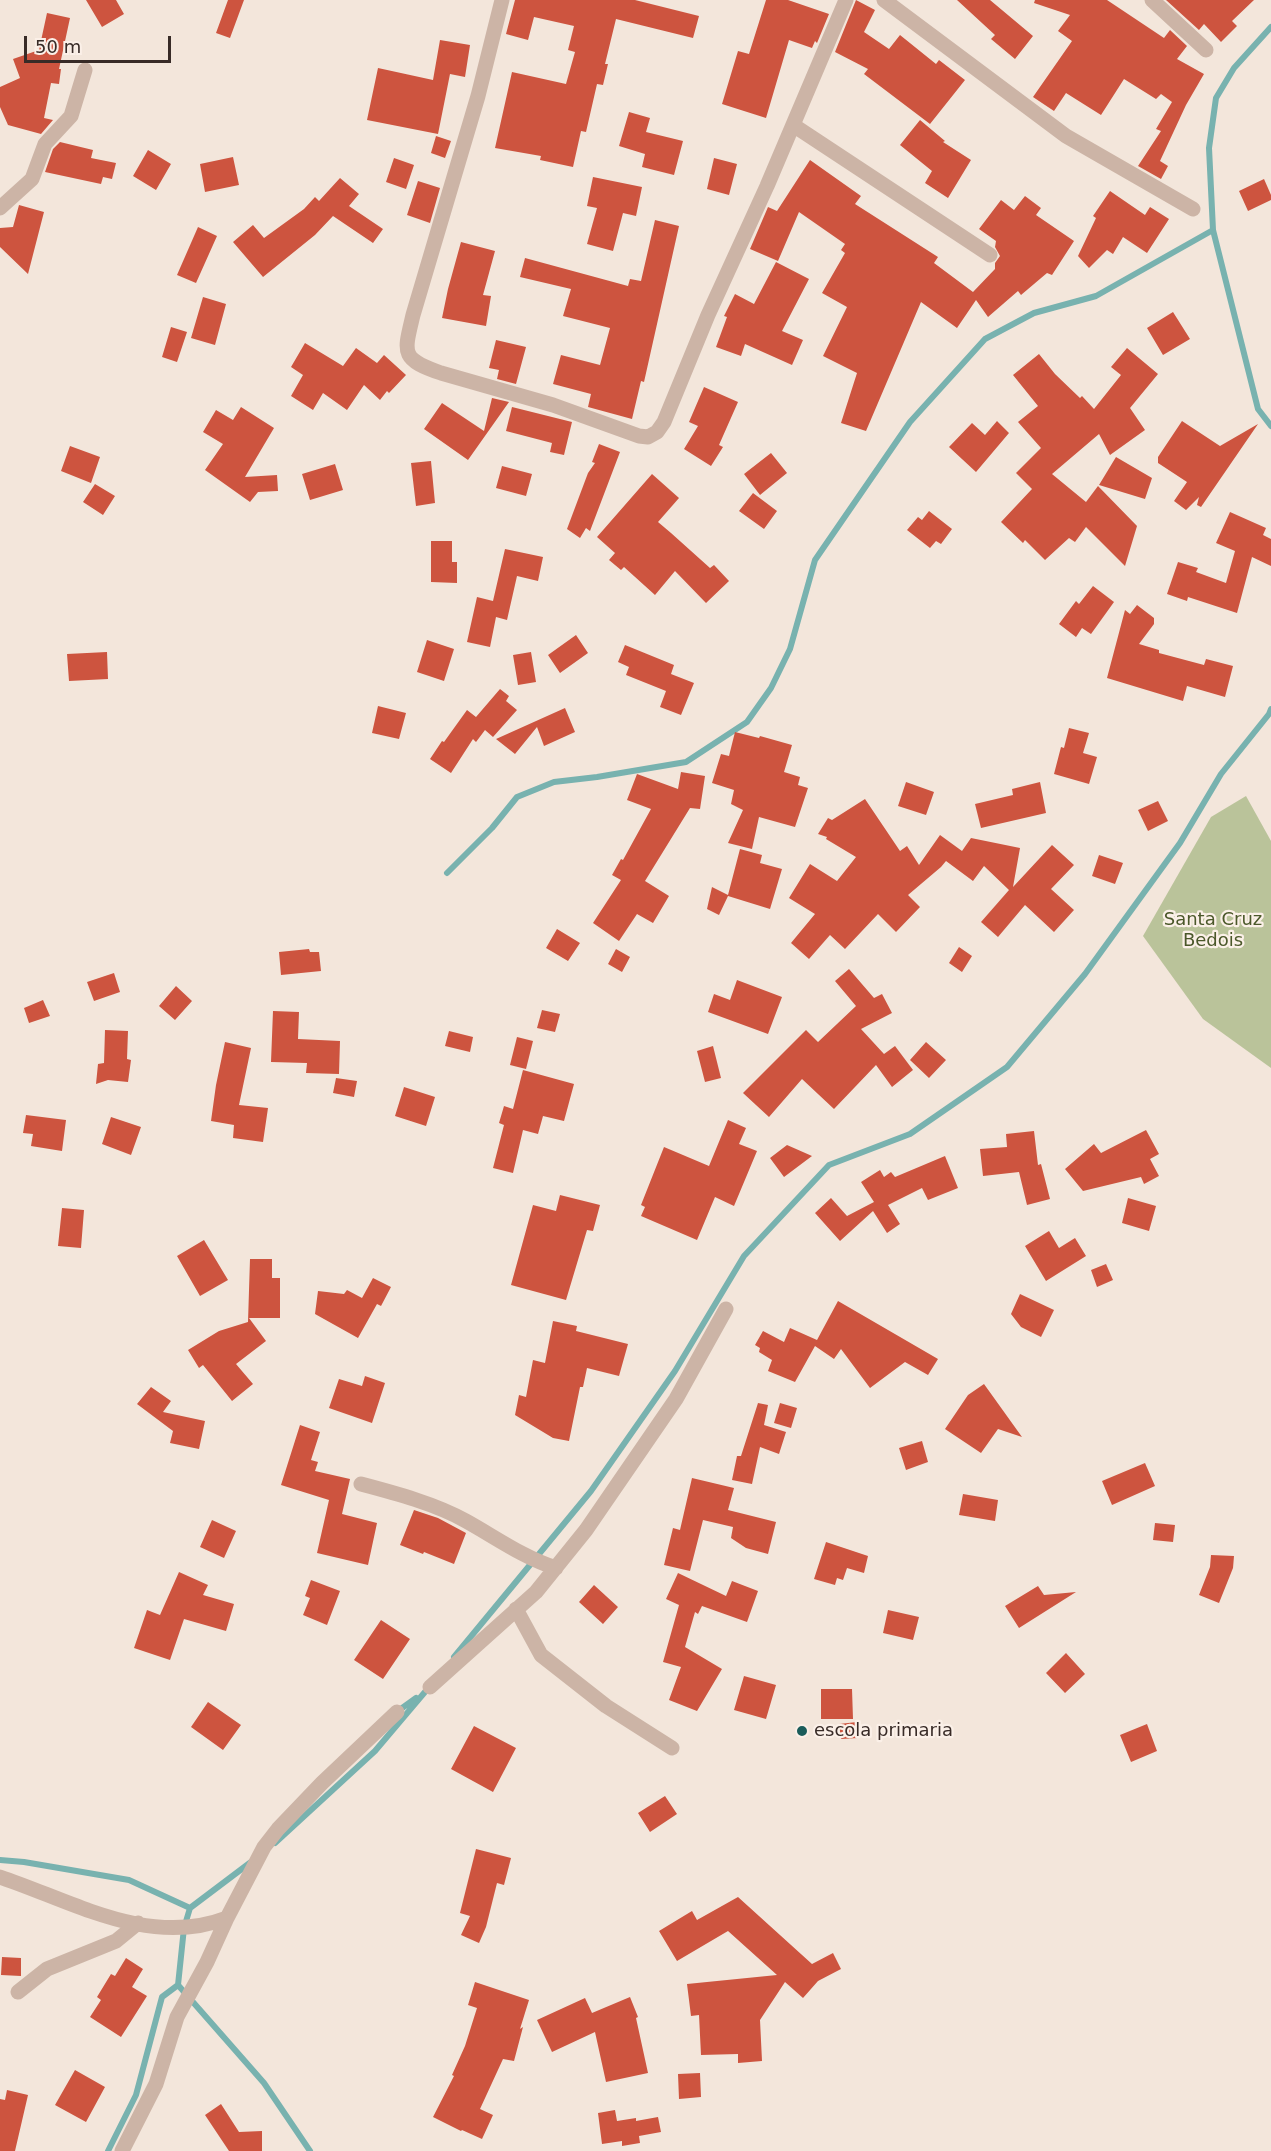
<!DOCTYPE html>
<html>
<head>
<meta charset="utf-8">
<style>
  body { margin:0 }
  #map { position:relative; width:1271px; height:2151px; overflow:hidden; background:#f3e6db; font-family:"DejaVu Sans",sans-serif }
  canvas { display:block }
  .scale { position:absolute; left:24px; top:36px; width:147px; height:27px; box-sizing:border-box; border:3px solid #382b27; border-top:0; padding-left:8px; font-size:18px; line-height:21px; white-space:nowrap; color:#382b27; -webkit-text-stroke:4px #fbf0e8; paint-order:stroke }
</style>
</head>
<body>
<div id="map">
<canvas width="1271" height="2151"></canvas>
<div class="scale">50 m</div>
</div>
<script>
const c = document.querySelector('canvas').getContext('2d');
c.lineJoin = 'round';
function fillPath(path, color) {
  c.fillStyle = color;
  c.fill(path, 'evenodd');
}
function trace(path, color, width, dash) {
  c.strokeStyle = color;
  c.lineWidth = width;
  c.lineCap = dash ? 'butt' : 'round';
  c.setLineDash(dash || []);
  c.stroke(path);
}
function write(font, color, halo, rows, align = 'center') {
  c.font = font + ' "DejaVu Sans",sans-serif';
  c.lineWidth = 4.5;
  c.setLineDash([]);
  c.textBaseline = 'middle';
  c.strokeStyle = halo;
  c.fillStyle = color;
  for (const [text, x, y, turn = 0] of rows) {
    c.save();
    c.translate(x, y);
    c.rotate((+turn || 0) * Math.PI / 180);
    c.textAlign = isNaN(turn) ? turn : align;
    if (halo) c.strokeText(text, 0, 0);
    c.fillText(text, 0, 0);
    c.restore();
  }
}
const green = new Path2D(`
  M1246,796L1271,841V1068L1203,1019L1143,936L1211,817Z`);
const stream = new Path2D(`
  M1271,27L1234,68L1216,98L1209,148L1213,230L1258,409L1271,426
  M447,873L492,828L517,797L554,782L597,777L686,762L747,722L771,688L790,649L815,560L910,422L985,339L1034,313L1096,296L1213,230
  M454,1657L591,1491L675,1371L744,1256L829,1165L910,1134L1007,1067L1085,974L1180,843L1221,774L1269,714L1271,709
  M398,1711L416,1698
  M275,1843L375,1751L430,1686
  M0,1860L24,1862L129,1880L190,1908
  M178,1985L264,2083L310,2151
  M108,2151L136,2095L162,1997L178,1985L184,1928L190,1908L251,1862`);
const building = new Path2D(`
  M86,0H116L124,14L102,27Z
  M228,0H244L230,38L216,33Z
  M515,0H635L699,16L693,38L616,19L605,64H608L603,85L597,84L586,132L581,131L573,167L540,160L541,156L495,148L512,72L566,84L575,52L568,50L574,26L534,17L528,40L506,34Z
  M766,0H788L829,14L817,43L815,41L812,48L789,40L766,118L722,104L738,51L749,54Z
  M856,0L875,10L864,32L889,49L900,35L936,64L939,60L965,80L930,124L864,74L868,69L835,52Z
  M957,0H990L1033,36L1015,59L991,39L995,35Z
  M1035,0H1107L1164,38L1170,30L1187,46L1177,59L1204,74L1186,105L1160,161L1168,166L1161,179L1138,166L1161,131L1156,129L1172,102L1161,94L1156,99L1124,79L1101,115L1066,93L1054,111L1033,97L1072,41L1058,31L1070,15L1034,3Z
  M1166,0H1254L1232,21L1237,26L1221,42L1204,24L1199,30Z
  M47,13L70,18L59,69H61L59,84L51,83L44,118L53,120L41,134L8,125L0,107V87L20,78L13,59L39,50Z
  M440,40L470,45L465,77L450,74L438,134L367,120L378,68L433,80Z
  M629,112L650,118L646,132L683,141L674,175L642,167L645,154L619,146Z
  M920,120L945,141L943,142L971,160L948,198L925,183L932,171L900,145Z
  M436,136L451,141L445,158L431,153Z
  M60,142L93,150L91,158L116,163L112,179L103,177L101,184L45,172L53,149Z
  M148,150L171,164L156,190L133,176Z
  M233,157L239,185L205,192L200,164Z
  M394,158L414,165L406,189L386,182Z
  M714,158L737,164L729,195L707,189Z
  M810,160L861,196L855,204L938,257L934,263L973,292L995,269V263L1000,256L995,247L996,241L979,229L1001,200L1014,210L1025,196L1041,208L1036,215L1074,241L1052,275L1047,273L1021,295L1018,291L988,317L976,300L957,328L921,302L866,431L841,423L857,373L823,356L847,307L822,293L845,253L841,250L845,244L799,212L778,261L750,249L768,207L777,211Z
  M593,177L642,187L636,216L623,213L613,251L587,244L597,208L587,206Z
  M340,178L359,194L349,206L383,229L373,243L333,216L315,235L263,277L233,242L253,225L264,238L304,209L315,197L319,201Z
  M1264,179L1271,195V200L1248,211L1239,191Z
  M418,181L440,188L430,223L407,215Z
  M1110,191L1145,215L1150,207L1169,219L1147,253L1123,237L1113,254L1107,250L1089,268L1078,256L1096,218L1093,216Z
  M19,205L44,212L28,274L0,247V228L13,227Z
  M655,220L679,226L644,382L641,381L632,419L588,407L591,394L553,384L561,355L600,365L610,328L563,316L571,289L520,277L525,258L628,286L630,279L641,281Z
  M198,227L217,236L196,283L177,275Z
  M461,242L495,251L483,295L491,296L486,326L442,318L448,289Z
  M776,262L809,279L782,331L803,340L792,365L745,344L741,356L716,347L727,317L724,316L735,294L754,304Z
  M203,297L226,304L215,345L191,338Z
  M1173,312L1190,339L1163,355L1147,328Z
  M171,327L187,332L177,362L162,357Z
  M496,340L526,347L516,384L497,379L499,370L489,368Z
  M305,343L343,366L356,348L377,363L384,355L406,375L389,393L387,391L380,400L364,385L347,410L323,393L313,410L291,396L303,375L291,367Z
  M1127,348L1158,374L1130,408L1145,430L1110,455L1099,434L1052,474L1086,502L1098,486L1137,526L1125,566L1086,527L1075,542L1069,538L1045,560L1025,540L1023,543L1001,522L1032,489L1016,473L1041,448L1018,422L1038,406L1013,375L1039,354L1055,374L1080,398L1082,396L1094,409L1121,375L1111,367Z
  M704,387L738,402L719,445L723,447L711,466L684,449L698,426L689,422Z
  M492,398L509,402L468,460L424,429L442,403L484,431Z
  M241,407L274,428L245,477L277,475L278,491L258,492L250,502L205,470L223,444L203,432L216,410L233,420Z
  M512,407L572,422L564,455L550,452L552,443L506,431Z
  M997,421L1009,433L976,472L949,447L972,423L985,435Z
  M1182,421L1220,446L1258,424L1201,507L1197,505L1199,497L1186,510L1174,501L1187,482L1158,463V457Z
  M599,444L620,452L590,531L586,528L580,538L567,529L588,473L595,463L592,462Z
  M70,446L100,457L91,483L61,471Z
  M771,453L787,473L760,495L744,474Z
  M1116,457L1152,478L1145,499L1099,485Z
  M431,461L435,503L416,506L411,463Z
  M335,464L343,490L310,500L302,474Z
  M502,466L532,474L526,496L496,488Z
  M652,474L679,498L658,522L671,533L670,534L671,533L710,568L714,565L729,581L706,603L675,571L655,595L624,567L621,570L609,560L615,553L597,537Z
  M95,484L115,496L103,515L83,502Z
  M753,493L777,511L764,529L739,511Z
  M929,511L952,529L941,544L936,541L930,548L907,530L918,517L922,520Z
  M1230,512L1266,528L1263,535L1271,539V566L1252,557L1237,613L1188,597L1187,601L1167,594L1178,562L1198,568L1196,572L1226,583L1235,551L1216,543Z
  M431,541H452V562H457V583L431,582Z
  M505,549L543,557L538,581L517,576L507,620L496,617L490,647L467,642L477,597L493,601Z
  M1093,586L1114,602L1091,634L1082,628L1076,637L1059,624L1076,601L1079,604Z
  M1137,605L1154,618V624L1139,644L1159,650V653L1204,665L1206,659L1233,666L1225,697L1187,686L1183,701L1107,678L1125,610L1130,614Z
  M576,635L588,653L560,673L548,655Z
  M427,640L454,649L444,681L417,672Z
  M625,645L674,665L671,674L694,683L681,715L660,707L666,691L626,675L629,667L618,662Z
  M107,652L108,679L69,681L67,654Z
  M531,652L536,682L518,685L513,655Z
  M500,689L509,696L506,701L517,710L493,737L485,730L476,742L473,739L451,773L430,759L442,741L444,742L467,710L476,717Z
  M378,706L406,713L399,739L372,733Z
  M565,708L575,732L544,746L537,727L515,754L496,739Z
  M1069,728L1089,733L1083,753L1097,757L1089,784L1054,774L1061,747L1064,748Z
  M735,732L759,738L760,736L792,745L784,772L800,777L798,785L808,788L795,827L759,817L752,849L728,843L743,810L731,804L734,790L712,783L721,754L729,756Z
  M681,772L705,776L700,809L690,808L645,881L669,896L653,923L637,914L619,941L593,923L621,880L612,875L621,859L623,860L651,809L627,800L637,774L678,789Z
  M906,782L934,792L926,815L898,806Z
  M1040,782L1046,813L981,828L975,804L1013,795L1012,789Z
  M865,799L900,851L907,846L919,865L940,835L962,851L971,838L1020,848L1013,887L1052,845L1074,865L1051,889L1074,910L1054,932L1025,905L998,937L981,922L1009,890L984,866L973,881L946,861L941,867L908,895L920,907L896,932L878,914L845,949L830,935L809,959L791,943L815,914L789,898L810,864L837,881L856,857L826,839L827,837L818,834L828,818L832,820Z
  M1158,801L1168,821L1148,831L1138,810Z
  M740,849L762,855L760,863L782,869L770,909L728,896L719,915L707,909L712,887L728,895Z
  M1099,855L1123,863L1115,884L1092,876Z
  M557,929L580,943L568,961L546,948Z
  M959,947L972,956L962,972L949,963Z
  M309,949L310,952H319L321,971L281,975L279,952Z
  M616,949L630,957L622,972L608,964Z
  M849,969L874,998L882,994L892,1013L861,1029L884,1054L895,1046L913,1070L892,1087L876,1065L834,1109L802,1079L769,1117L743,1093L806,1030L818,1042L856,1006L835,981Z
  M114,973L120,992L94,1001L87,982Z
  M737,980L782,997L768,1034L708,1012L714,994L730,1000Z
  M176,986L192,1001L175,1020L159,1006Z
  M43,1000L50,1016L29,1023L24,1008Z
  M542,1010L560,1014L555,1032L537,1028Z
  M273,1011L299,1012L298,1039L340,1041L339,1074L306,1073L307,1063L271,1062Z
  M105,1030L128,1031L127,1059L131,1060L128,1082L108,1080L96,1084L98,1064L104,1063Z
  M449,1031L473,1037L470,1052L445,1046Z
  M517,1037L533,1041L526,1069L510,1065Z
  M225,1042L251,1048L239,1105L268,1108L263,1142L233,1138L234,1125L211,1121L216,1085Z
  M926,1042L946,1060L929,1078L910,1060Z
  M713,1046L721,1078L705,1082L697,1051Z
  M523,1070L574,1084L564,1121L543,1116L538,1134L523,1130L513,1173L493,1168L504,1125L499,1123L504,1106L513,1109Z
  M336,1078L357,1081L354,1097L333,1093Z
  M404,1087L435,1097L426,1126L395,1116Z
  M26,1115L66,1120L62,1151L31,1146L33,1134L23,1133Z
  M111,1117L141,1127L131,1155L102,1144Z
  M728,1120L746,1128L739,1144L757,1151L734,1206L715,1197L697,1240L641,1216L645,1207L641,1205L664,1147L709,1166Z
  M1146,1130L1159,1154L1150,1159L1159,1176L1144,1184L1141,1177L1083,1191L1065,1169L1094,1144L1101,1153Z
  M1034,1131L1038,1165L1041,1164L1050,1199L1027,1205L1019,1172L983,1176L980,1149L1007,1147L1006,1134Z
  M787,1145L812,1156L784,1177L770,1158Z
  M945,1156L958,1188L928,1200L922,1188L888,1205L900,1224L887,1233L873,1211L840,1241L815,1213L831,1198L847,1216L874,1202L861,1182L880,1170L884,1177L891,1172L895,1177Z
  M560,1195L600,1205L593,1231L587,1230L566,1300L511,1285L533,1205L556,1211Z
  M1128,1198L1156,1206L1149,1231L1122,1223Z
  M62,1208L84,1210L81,1248L58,1246Z
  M1049,1231L1059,1248L1075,1238L1086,1256L1046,1281L1025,1246Z
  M204,1240L228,1280L200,1296L177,1256Z
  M250,1259H272V1278H280V1318H249L266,1341L236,1364L253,1384L232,1401L203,1365L199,1368L188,1350L219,1331L248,1322Z
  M1106,1264L1113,1280L1097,1287L1091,1270Z
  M373,1278L391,1287L381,1306L377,1304L358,1338L315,1314L318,1291L344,1294L347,1290L362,1298Z
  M1020,1294L1054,1310L1041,1337L1021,1327L1011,1314Z
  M838,1301L938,1359L928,1375L905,1362L870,1388L841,1349L834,1359L815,1346L795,1382L768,1371L772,1360L759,1352L760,1348L755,1345L763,1331L784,1342L790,1328L817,1340Z
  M553,1321L577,1326L576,1331L628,1344L619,1376L587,1368L583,1387H580L569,1441L553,1438L515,1415L519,1395L526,1397L533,1360L545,1363Z
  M365,1376L385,1383L372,1423L329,1408L339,1379L362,1386Z
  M984,1384L1022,1437L998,1429L981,1453L945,1429L968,1395Z
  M151,1387L171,1401L163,1412L205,1421L199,1449L170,1443L173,1431L137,1404Z
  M758,1403L768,1405L764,1425L786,1432L779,1454L760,1447L752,1484L732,1480L737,1456H741Z
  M780,1403L797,1408L791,1428L774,1423Z
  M300,1425L320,1432L311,1460L318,1462L315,1471L350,1479L342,1514L377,1523L368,1565L317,1553L329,1500L281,1485Z
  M922,1441L928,1462L906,1470L899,1448Z
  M1145,1463L1155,1486L1112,1505L1102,1481Z
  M692,1478L734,1488L728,1510L776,1522L768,1554L746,1548L731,1538L733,1527L703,1520L690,1571L664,1565L673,1528L680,1530Z
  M963,1494L998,1500L995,1521L959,1515Z
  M414,1510L438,1518L466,1533L454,1564L424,1552L423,1554L400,1545Z
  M212,1520L236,1531L224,1558L200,1547Z
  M1155,1523L1175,1525L1173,1542L1153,1540Z
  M826,1542L868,1556L864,1573L847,1568L843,1580L837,1578L835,1585L814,1579Z
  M1211,1555L1234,1556L1233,1568L1219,1603L1199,1595L1210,1567Z
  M179,1572L208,1585L203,1595L234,1604L226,1631L184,1619L170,1660L134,1648L147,1610L160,1615Z
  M678,1573L726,1596L732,1581L758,1591L747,1622L702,1606L698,1614L695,1612L685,1647L722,1669L697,1711L669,1700L681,1667L663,1662L679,1605L666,1599Z
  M311,1580L340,1591L327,1625L303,1615L310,1598L305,1596Z
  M594,1585L618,1607L603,1624L579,1602Z
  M1038,1586L1044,1595L1076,1592L1019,1628L1005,1606Z
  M888,1610L919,1617L913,1640L883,1633Z
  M381,1620L410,1639L383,1679L354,1660Z
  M1066,1653L1085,1674L1065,1693L1046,1673Z
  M744,1676L776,1685L766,1719L734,1710Z
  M821,1689H852L853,1719H821Z
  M208,1702L241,1725L223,1750L191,1727Z
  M857,1722L858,1738L841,1739L839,1724Z
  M1147,1724L1157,1751L1131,1762L1120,1735Z
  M474,1726L516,1748L493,1792L451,1769Z
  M665,1796L677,1814L650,1832L638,1813Z
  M476,1849L511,1858L504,1885L497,1883L486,1927L479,1943L461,1935L470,1916L460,1913Z
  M738,1897L812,1964L833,1953L841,1969L818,1981L803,1998L785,1982L760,2020L762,2061L738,2063V2054L701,2055L699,2015L691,2016L687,1984L777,1975L728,1931L677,1961L659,1931L692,1911L697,1920Z
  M2,1957L21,1958V1976L1,1975Z
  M126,1958L143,1969L132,1987L147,1996L121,2037L90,2017L101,2000L97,1997L111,1974L115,1976Z
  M475,1982L529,2000L520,2029L523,2027L514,2061L503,2059L480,2109L493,2115L482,2139L462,2130L461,2131L433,2117L454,2076L452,2075L465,2046L477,2008L468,2005Z
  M630,1997L638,2017L636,2018L648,2073L606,2082L595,2032L552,2052L537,2020L585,1998L592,2013Z
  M75,2070L105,2087L86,2122L55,2105Z
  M700,2073L701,2097L679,2099L678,2074Z
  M7,2090L28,2095L15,2151H0V2099L5,2100Z
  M221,2104L239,2132L262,2131V2151H229L205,2115Z
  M615,2110L617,2121L636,2118V2121L658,2117L661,2132L639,2136L640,2143L622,2146V2141L602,2144L598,2113Z`);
const minor = new Path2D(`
  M502,0L478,96L413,315C404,353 400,359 441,373L553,405L639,436L648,437L657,432L664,422L708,315L767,186L846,0
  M884,0L1066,136L1193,209
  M1152,0L1206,50
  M793,125L990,255
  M0,208L32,179L45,144L71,116L85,70
  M361,1484C395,1493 436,1504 466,1521C495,1537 524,1558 556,1568
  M516,1609L541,1655L606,1706L672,1748
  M430,1687L536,1592L586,1530L676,1399L726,1309
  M0,1877C72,1901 149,1948 227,1918
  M18,1992L47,1969L116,1941L138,1923
  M122,2151L156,2084L177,2017L207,1962L227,1918L264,1847L278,1829L322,1783L397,1712`);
const markers = [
  [802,1731,6,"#1a5c5a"]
];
const parkNames = [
  ["Santa Cruz",1213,920],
  ["Bedois",1213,941]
];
const poiNames = [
  ["escola primaria",814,1731]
];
fillPath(green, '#bac39a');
trace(stream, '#78b2af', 6);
fillPath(building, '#cd543f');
trace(minor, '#ccb4a6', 15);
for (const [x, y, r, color] of markers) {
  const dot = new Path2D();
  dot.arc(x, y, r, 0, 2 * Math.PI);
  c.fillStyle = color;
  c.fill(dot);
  trace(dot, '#fbf0e8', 2);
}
write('18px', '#4b582a', '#fbf0e8', parkNames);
write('18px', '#382b27', '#fbf0e8', poiNames, 'left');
</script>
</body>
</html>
